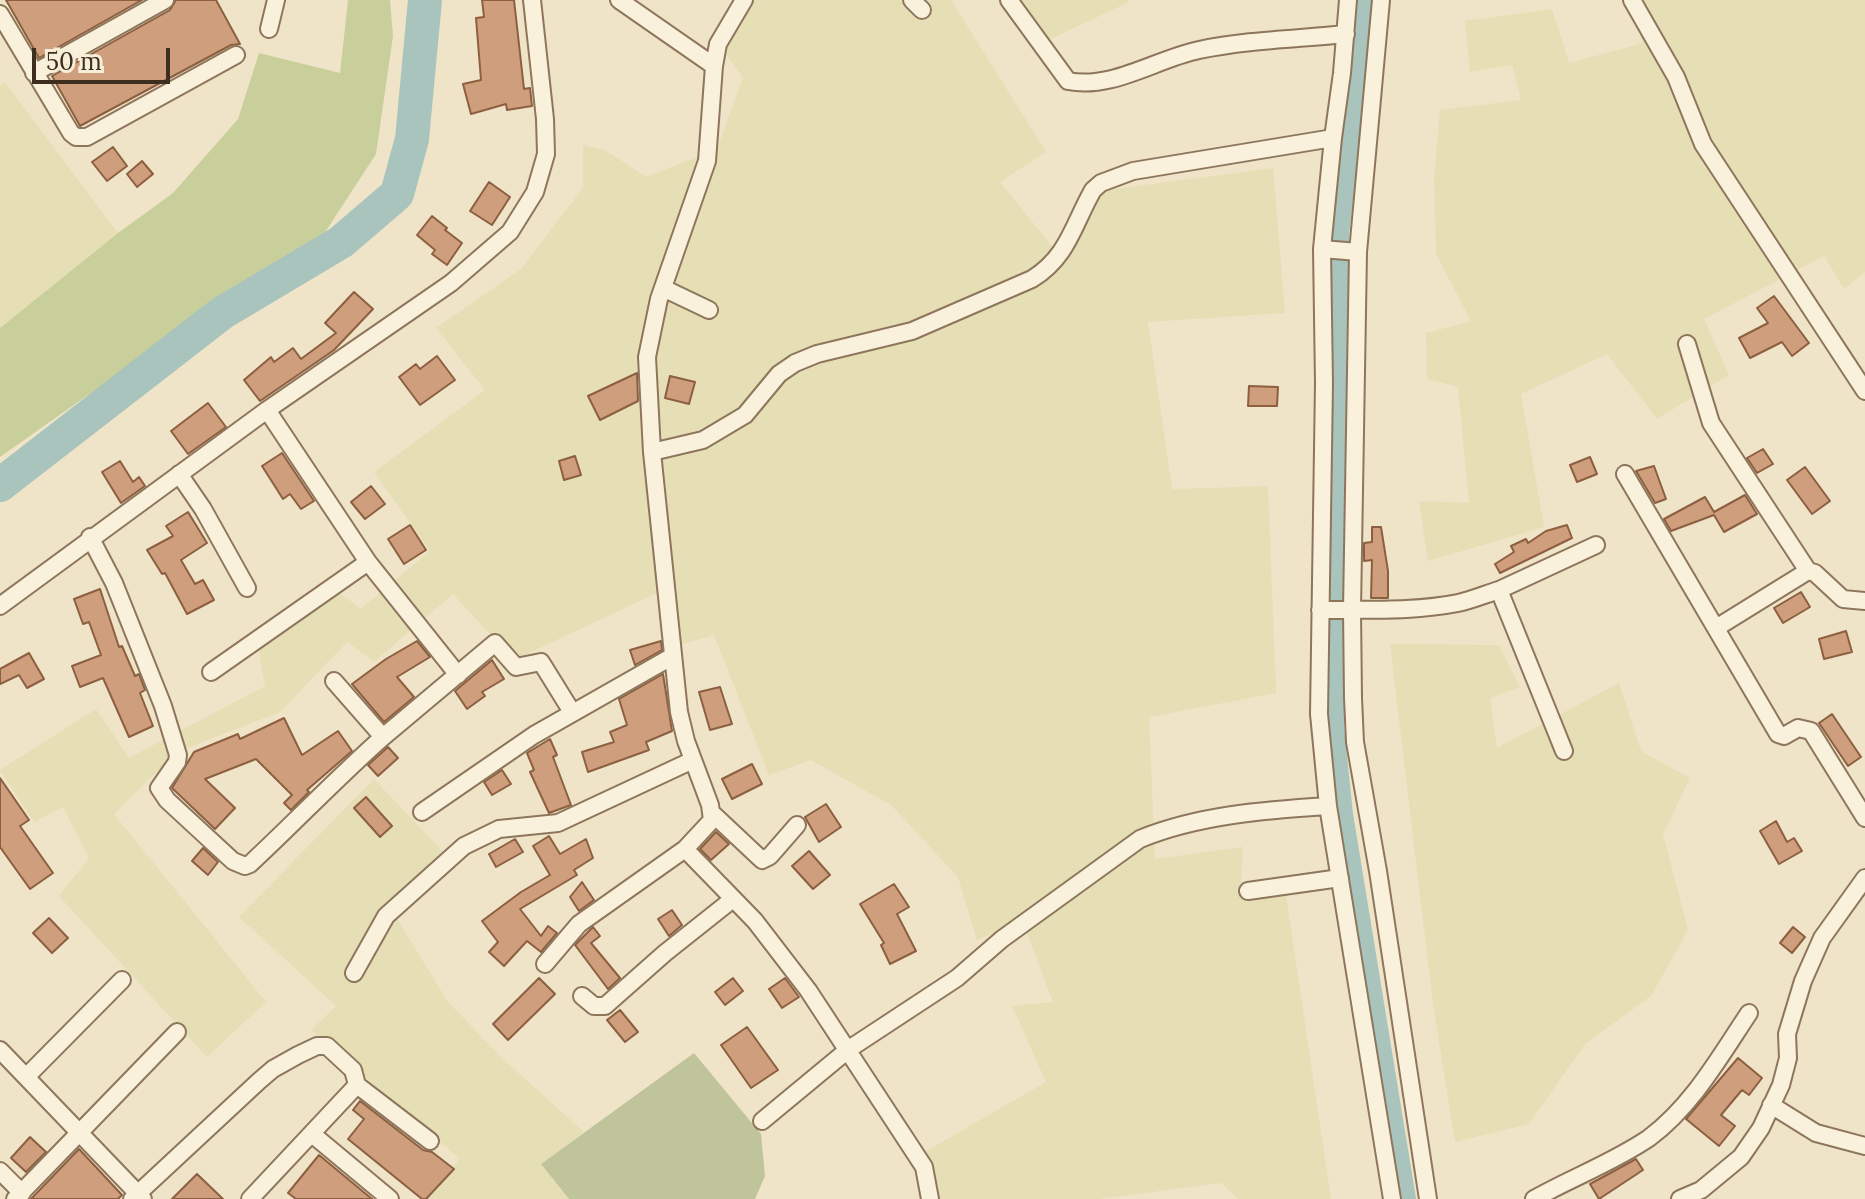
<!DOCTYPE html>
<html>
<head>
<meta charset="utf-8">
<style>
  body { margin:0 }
  #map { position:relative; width:1865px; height:1199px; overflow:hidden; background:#f0e4c8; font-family:Lora,serif }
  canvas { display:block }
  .scale { position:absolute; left:32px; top:48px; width:138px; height:36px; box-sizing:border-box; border:4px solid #3d2e20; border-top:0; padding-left:10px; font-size:24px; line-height:28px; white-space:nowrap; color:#3d2e20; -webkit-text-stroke:6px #f7eed8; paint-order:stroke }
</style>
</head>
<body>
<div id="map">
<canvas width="1865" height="1199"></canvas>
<div class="scale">50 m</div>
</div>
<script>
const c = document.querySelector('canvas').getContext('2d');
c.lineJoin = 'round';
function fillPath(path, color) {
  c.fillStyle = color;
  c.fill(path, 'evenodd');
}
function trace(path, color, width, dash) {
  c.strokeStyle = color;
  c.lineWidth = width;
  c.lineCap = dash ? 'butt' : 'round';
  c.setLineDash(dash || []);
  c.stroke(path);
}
const farmland = new Path2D(`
  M750,0H951L1046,152L1000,182L1064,261L1084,193L1273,168L1285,313L1148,322L1172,489L1268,486L1276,693L1149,717L1155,859L1243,847L1241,884L1284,882L1331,1199H1238L1221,1183L1099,1199H931L921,1154L1046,1082L1012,1006L1053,1002L1023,922L977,940L958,877L891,805L811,760L769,775L714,635L670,648L659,592L514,660L453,594L374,662L347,642L280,712L177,752L114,814L266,1002L207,1057L59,896L89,858L63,807L34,822L0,770L96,709L129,758L265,686L256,633L328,584L361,609L430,551L374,472L485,390L436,328L521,269L583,188V145L605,150L646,177L717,149L743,77L719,45Z
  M998,0H1128L1129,2L1036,46Z
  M1626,0H1865V272L1844,289L1824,256L1704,319L1729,375L1657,419L1607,354L1521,394L1544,527L1428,561L1419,501L1469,503L1458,387L1427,379L1426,333L1471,321L1436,254L1434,180L1440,110L1521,100L1512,65L1470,72L1465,21L1552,9L1569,63L1643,43Z
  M5,82L118,233L0,328V85Z
  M1390,644L1499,645L1520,687L1490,698L1497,748L1619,683L1641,751L1690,778L1663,834L1688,930L1651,996L1585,1044L1529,1124L1455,1142L1433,1004Z
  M374,779L447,856L396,917L448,1002L504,1060L584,1132L541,1164L569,1199H427L460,1159L311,1030L336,1006L239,917Z`);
const green = new Path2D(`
  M348,0H390L393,36L376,154L320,240L105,383L0,457V328L118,233L173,193L238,119L259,53L340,73Z`);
const cemetery = new Path2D(`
  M694,1053L761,1134L765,1176L755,1199H569L541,1164Z`);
const canal = new Path2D(`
  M1365,0L1339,235L1334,728L1343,814L1406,1199`);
const river = new Path2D(`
  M0,485L222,313L341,242L397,194L412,139L425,0`);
const building = new Path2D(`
  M6,0H142L39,58Z
  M176,0H216L240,44L231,45L80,126L52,76L170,10Z
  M482,0H514L524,89L530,88L532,106L507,110L506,104L471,114L463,84L481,80L476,18L484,17Z
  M113,147L127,166L107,181L92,162Z
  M142,161L153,174L137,187L127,174Z
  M489,182L510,197L492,225L470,211Z
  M432,216L447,228L445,230L462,243L447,265L432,254L435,250L417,235Z
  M354,292L373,309L334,350L260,401L244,380L271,357L274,362L293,348L301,359L336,333L325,323Z
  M1774,296L1809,343L1792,356L1782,342L1750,358L1739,338L1768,323L1757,308Z
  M437,356L455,380L420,405L399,377L416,364L420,369Z
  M637,373L638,401L600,420L588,396Z
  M670,376L695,382L689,404L665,398Z
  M1249,386L1278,387L1277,406H1248Z
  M208,403L226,427L188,454L171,431Z
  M1763,449L1773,464L1757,473L1747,458Z
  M282,453L314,501L301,509L290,494L283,499L262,466Z
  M575,456L581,475L564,480L559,461Z
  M1590,457L1597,474L1577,482L1570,465Z
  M120,461L133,482L139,477L145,486L121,503L102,472Z
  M1654,466L1666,499L1655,503L1636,471Z
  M1805,467L1830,501L1812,514L1787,480Z
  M371,486L385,504L365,519L351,502Z
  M1745,495L1757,514L1724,532L1714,515L1671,531L1664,519L1705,497L1714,512Z
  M188,512L207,543L181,560L195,584L203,580L214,600L187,614L165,573L162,574L147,550L173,536L166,526Z
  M410,525L426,550L404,564L388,539Z
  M1567,525L1572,538L1500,573L1495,564L1514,552L1511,546L1526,539L1528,543L1546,531Z
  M1372,527H1381L1388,571V598H1371L1372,560L1364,561V543L1372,542Z
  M100,589L119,647L122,646L135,676L139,674L145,690L140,693L153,726L129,737L103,678L80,687L72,666L101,655L89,622L83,624L74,599Z
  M1801,592L1810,607L1783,623L1774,608Z
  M1846,631L1852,652L1824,659L1819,639Z
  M417,641L430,657L397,677L414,697L384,722L352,684L386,659Z
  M661,641L662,650L635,665L630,650Z
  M29,653L44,679L27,688L19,675L0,684V669Z
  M492,660L504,679L482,692L485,696L467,709L455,691Z
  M663,674L672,731L646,742L649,750L588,772L582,752L614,742L610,732L627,725L619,699Z
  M720,687L732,724L710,730L699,692Z
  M1832,714L1861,757L1848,766L1819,723Z
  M284,718L302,755L338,731L352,751L307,790L309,792L291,810L284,803L292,795L256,759L205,779L235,808L215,829L172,788L194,752L238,734L240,739Z
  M550,739L557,755L553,757L571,805L549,813L530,772L534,770L527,753Z
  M388,747L398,758L378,776L368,765Z
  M752,764L762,784L732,799L722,779Z
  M502,770L511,784L492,795L484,782Z
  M0,778L29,820L20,826L53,873L30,889L0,847Z
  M366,797L392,826L380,837L354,808Z
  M826,804L841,827L819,842L805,817Z
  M1776,821L1787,842L1794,838L1802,851L1779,864L1760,831Z
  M716,832L729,844L711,860L700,849Z
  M549,836L560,854L586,839L593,858L574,870L577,875L520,909L541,936L548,926L557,933L541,952L527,941L504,966L489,952L498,942L482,921L521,892L550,875L533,846Z
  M515,839L523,852L496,867L489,854Z
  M203,848L218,862L208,875L192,861Z
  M809,851L830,875L813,889L792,866Z
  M582,882L594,900L579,911L570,897Z
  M894,884L909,907L897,914L916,951L890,964L881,945L884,943L860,904Z
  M672,910L682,925L669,936L658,919Z
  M49,918L68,938L52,953L33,933Z
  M593,927L600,936L591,943L620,978L608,989L575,945Z
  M1793,927L1805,937L1792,953L1780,943Z
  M539,978L555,994L508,1040L493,1024Z
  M733,978L743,991L725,1005L715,992Z
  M785,978L799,997L782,1008L769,989Z
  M620,1010L638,1032L625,1042L607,1020Z
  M747,1027L778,1070L751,1088L721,1045Z
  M1738,1058L1762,1078L1749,1095L1742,1090L1721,1115L1735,1126L1719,1146L1686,1119Z
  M360,1101L423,1150L432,1152L454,1169L426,1199H422L348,1139L364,1119L353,1110Z
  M30,1137L46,1152L26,1172L11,1158Z
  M79,1149L122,1195L118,1199H31Z
  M319,1155L372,1199H296L288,1193Z
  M1636,1159L1643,1170L1599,1199L1590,1184Z
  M197,1174L223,1199H172Z`);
const minor = new Path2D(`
  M619,0L714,66
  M912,0L922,10
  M1009,0L1068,81C1112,90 1156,59 1199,50C1247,40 1297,39 1346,34
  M1348,0L1342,73L1333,138L1322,249L1324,383L1319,714L1328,806L1392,1199
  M1381,0L1358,252L1352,610L1353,698L1355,742L1378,871L1428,1199
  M1632,0L1676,77L1703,144L1865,391
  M0,14L71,133L76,137H87L236,55
  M269,29L276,0
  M34,73L165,0
  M1322,249L1358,252
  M663,288L709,310
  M1687,344L1711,423L1808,571L1815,573L1843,599L1865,601
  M267,410L368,562L458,675
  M652,452L703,440L745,415L779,374L795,363L817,354L912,331L1032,279C1068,257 1073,225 1093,190L1101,183L1133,171L1333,138
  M179,474L203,509L247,588
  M1625,474L1778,734L1784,736L1798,728L1811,731L1865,818
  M90,537L114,583L163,706L178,755L177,762L159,788L167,800L233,861L245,866L250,864C295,822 337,778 383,737
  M1499,590L1596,545
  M0,606L267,410L451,283L510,232L535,192L546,154L545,119L532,0
  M1320,610C1366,609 1412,612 1458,603C1472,600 1486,594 1499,590L1564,751
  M1716,628L1808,571
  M211,672L368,562
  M334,681L383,737L495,643L516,667L541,662L572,712
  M422,812L534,735L673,656
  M713,814L762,860L770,856L797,825
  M685,849L755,921L808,990L924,1167L930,1199
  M1248,891L1340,878
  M545,964L579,924L685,849L712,820L710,805L686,741L679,712L652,452L647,357L659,299L707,161L714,66L718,44L744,0
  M354,973L386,916L464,846L499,829L558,823L693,760
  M582,996L594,1006H605L665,953L733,899
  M0,1050L143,1199
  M26,1077L122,980
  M357,1085L430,1141
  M1771,1105L1816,1133L1865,1146
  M762,1121L849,1049L957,978L1002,939L1140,839C1198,815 1266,810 1328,806
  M312,1134L390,1199
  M0,1171L22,1193
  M15,1199L177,1032
  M132,1199L259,1081L273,1069L298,1055L317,1046H327L353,1070L357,1085L250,1199
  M1534,1199C1571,1178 1614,1162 1649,1138C1692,1106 1719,1058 1749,1013
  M1680,1199L1701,1190L1741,1157L1761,1128L1781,1085L1788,1058L1787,1034L1803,981L1822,938L1865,878`);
fillPath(farmland, '#e6deb5');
fillPath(green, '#c9cf9b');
fillPath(cemetery, '#bfc49a');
trace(canal, '#a9c4bc', 20);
trace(river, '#a9c4bc', 34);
fillPath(building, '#cf9f7d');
trace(building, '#8d5f41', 2);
trace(minor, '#8d765c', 20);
trace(minor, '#faf1dc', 16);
</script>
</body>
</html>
